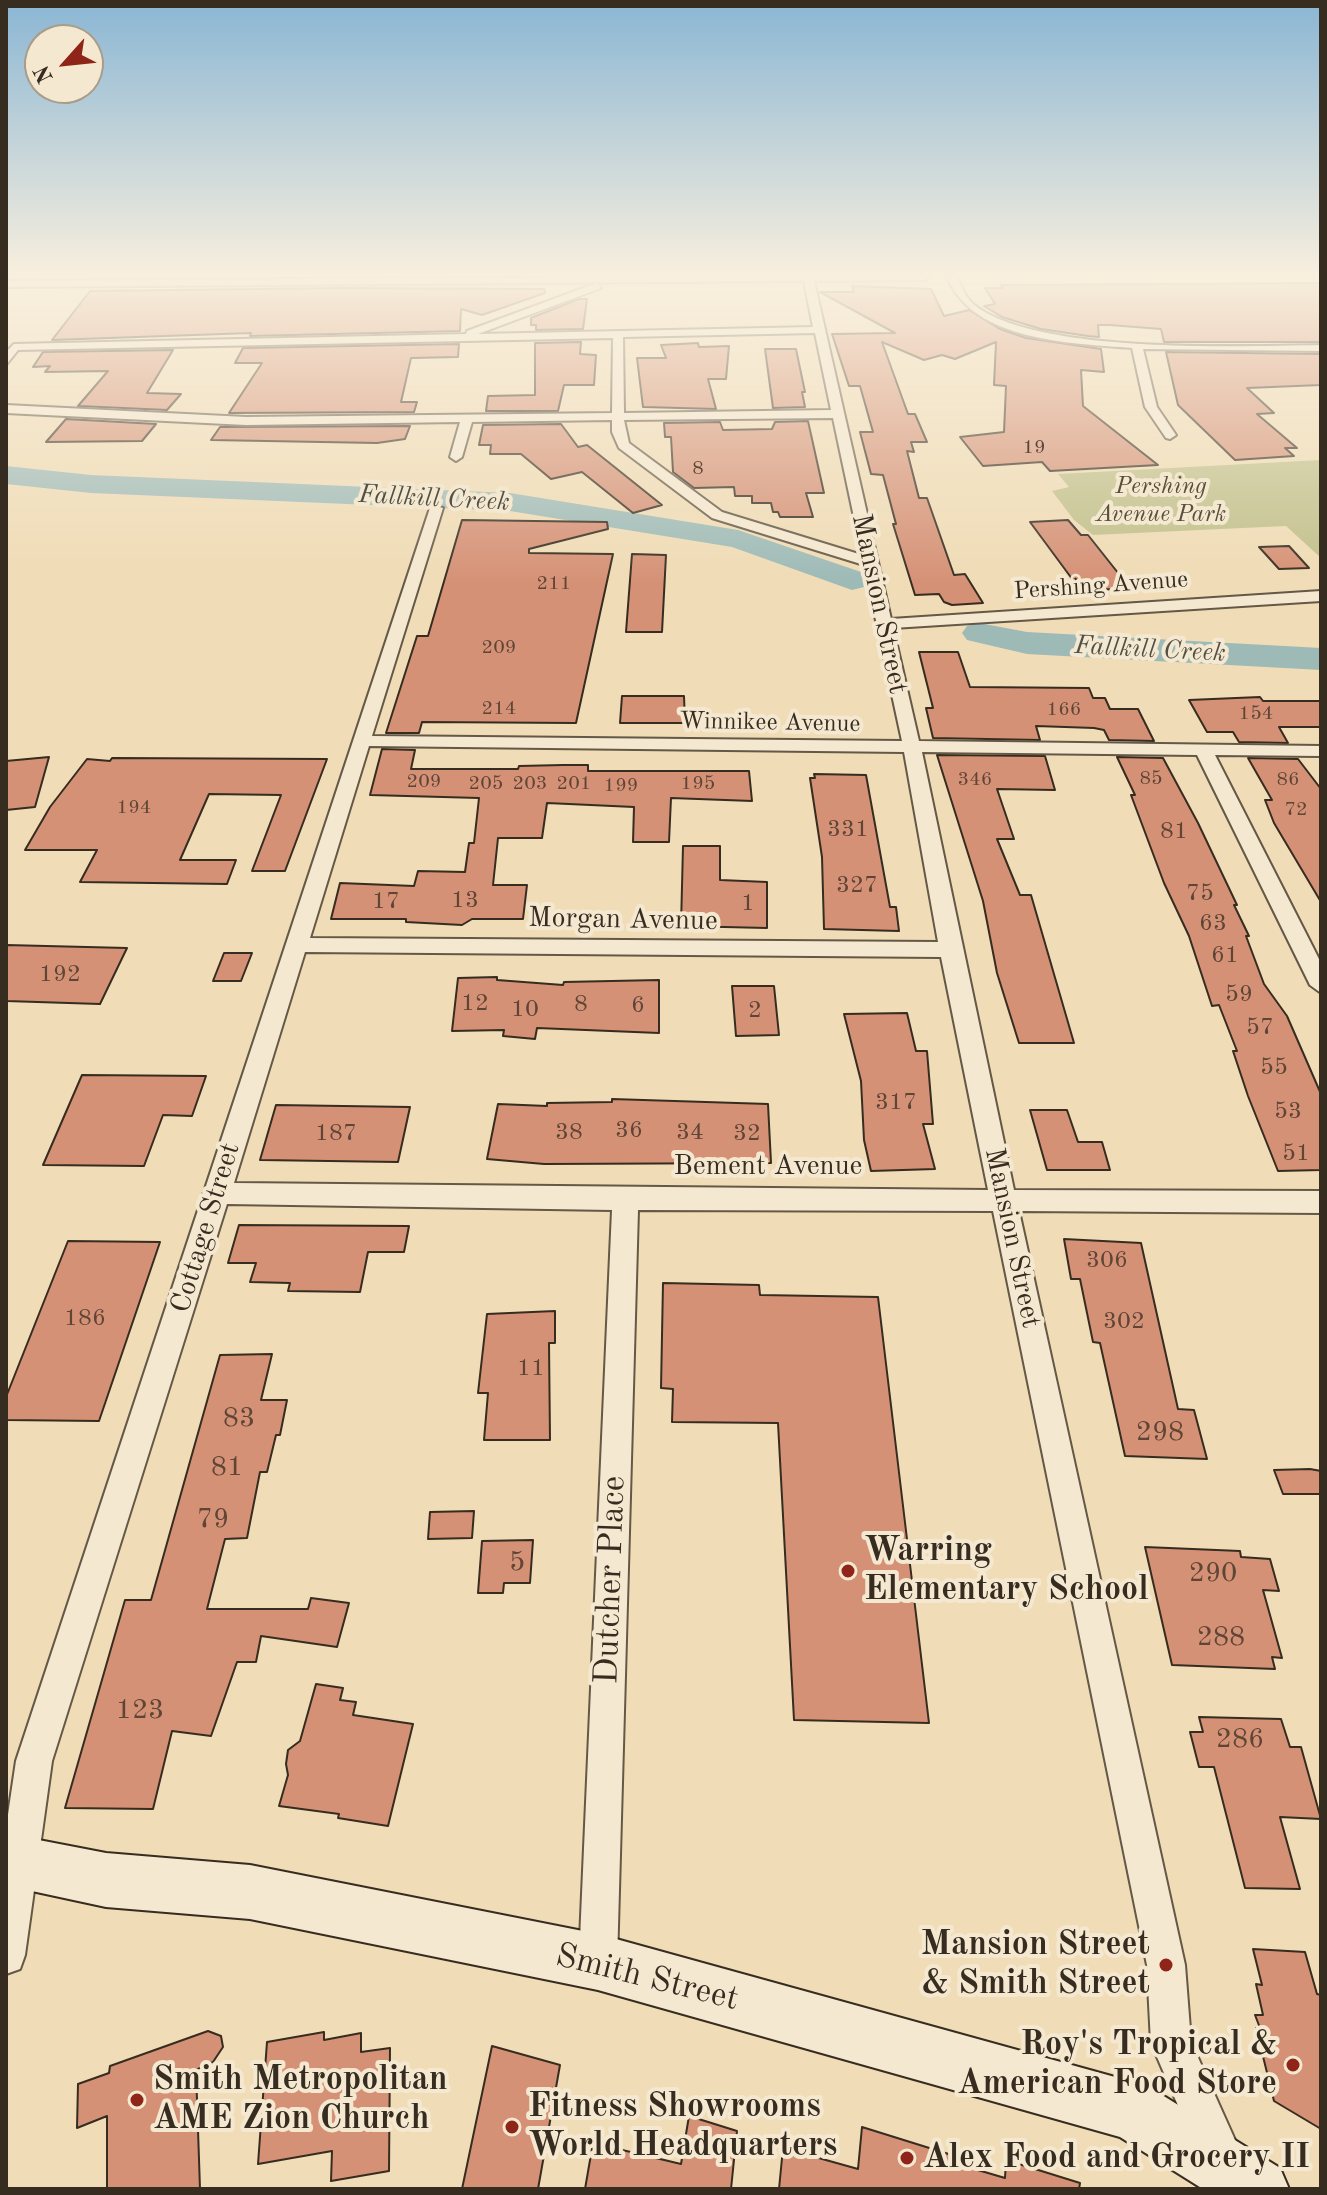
<!DOCTYPE html>
<html>
<head>
<meta charset="utf-8">
<style>
  body { margin:0 }
  #map { position:relative; width:1327px; height:2195px; overflow:hidden; background:#f0dcb6; font-family:"Old Standard TT",serif }
  canvas { display:block }
  .frame { position:absolute; inset:0; border:8px solid #362c20; pointer-events:none }
  .north { position:absolute; left:24px; top:24px; width:80px; height:80px; box-sizing:border-box; background:#f5e8d0; border:2px solid #a99d8a; border-radius:50%; rotate:243deg; font-size:22px; font-weight:700; line-height:32px; text-align:center; color:#362c20 }
  .north::after { content:''; display:block; margin:auto; width:28px; height:36px; background:#8f2418; clip-path:polygon(50% 0,100% 100%,50% 72%,0 100%) }
</style>
</head>
<body>
<div id="map">
<canvas width="1327" height="2195"></canvas>
<div class="frame"></div>
<div class="north">N</div>
</div>
<script>
const c = document.querySelector('canvas').getContext('2d');
c.lineJoin = 'round';
function fillPath(path, color) {
  c.fillStyle = color;
  c.fill(path, 'evenodd');
}
function trace(path, color, width, dash) {
  c.strokeStyle = color;
  c.lineWidth = width;
  c.lineCap = dash ? 'butt' : 'round';
  c.setLineDash(dash || []);
  c.stroke(path);
}
function write(font, color, halo, rows, align = 'center') {
  c.font = font + ' "Old Standard TT",serif';
  c.lineWidth = 8;
  c.setLineDash([]);
  c.textBaseline = 'middle';
  c.strokeStyle = halo;
  c.fillStyle = color;
  for (const [text, x, y, turn = 0] of rows) {
    c.save();
    c.translate(x, y);
    c.rotate((+turn || 0) * Math.PI / 180);
    c.textAlign = isNaN(turn) ? turn : align;
    if (halo) c.strokeText(text, 0, 0);
    c.fillText(text, 0, 0);
    c.restore();
  }
}
const green = new Path2D(`
  M1321,460V558L1286,526L1093,535L1074,520L1052,491L1069,487L1058,474Z`);
const river = new Path2D(`
  M6,466L91,475L510,493L738,530L864,573L868,580L864,587L852,590L732,547L510,511L91,493L6,484Z
  M979,623L1027,632L1321,648V670L1027,654L967,640L962,633L967,626Z`);
const building = new Path2D(`
  M1321,283V342H1164L1161,329L1110,325H1098L1099,337L1088,336L1041,329L1002,317L984,306L995,304L985,288H1003L1001,285Z
  M852,286L931,289L944,316L969,310L1000,329L1026,338L1101,349L1104,372L1081,370L1083,406L1158,465L1050,471L1042,462L983,466L960,437L1004,432L1006,386L994,385L996,342L955,359L942,355L924,360L882,342L908,414H915L927,442H911L914,452L907,451L919,498H927L954,575L965,574L983,603L952,605L944,602L939,594L915,595L893,524H896L883,475L871,474L860,432H873L860,386H849L832,334L895,333L820,292H854Z
  M340,288L544,289L545,293L482,315L461,309L460,331L250,336L251,333L52,340L90,291Z
  M579,299H587L583,329L536,330V325H531V318Z
  M581,342L580,354L596,355L594,385H564L558,411H486L488,396L535,395V343Z
  M698,343L699,347L729,346L726,379H708L716,409L643,407L637,358H666L661,345Z
  M459,344L458,357L411,358L401,402H417L414,412L229,413L262,363H235L243,348Z
  M765,349H796L805,392H802L805,407L773,408Z
  M173,350L147,393L181,394L167,410L78,406L108,371L45,372L50,366L33,367L43,352Z
  M1166,352L1321,354V385L1247,388L1274,413L1257,414L1297,448H1285L1294,456L1235,460L1178,405Z
  M66,419L156,424L142,441L46,442Z
  M808,421L824,493H806L813,517H780L778,512H773L771,503H752V496H735L734,487L694,488L673,472L671,437H665L664,423L720,422L723,430L772,429L775,422Z
  M561,424L578,447L587,445L662,505L633,513L582,472L551,479L521,454H490L491,445H479L483,425Z
  M410,426L405,439L377,443L211,440L220,427Z
  M462,520L607,522L608,529L529,549V553L613,554L576,723L422,722L419,733H386L417,636H428Z
  M1068,520L1081,535H1088L1130,588L1081,591L1030,522Z
  M1289,546L1309,568L1279,569L1259,547Z
  M632,554L666,555L662,632H626Z
  M919,652H958L970,687L1089,688L1093,698H1105L1110,709H1138L1154,741L1109,740L1104,730L1094,728L1036,726L1040,740L933,738L926,708H933Z
  M622,696H684L685,723H620Z
  M1260,697L1263,701H1321V727H1279L1288,743L1239,742L1233,732H1207L1189,700Z
  M382,749L415,750L411,769H518L519,766L563,765H588V771H749L752,801L671,798L669,842H633L634,807L547,803L542,838H498L493,885H527L523,919H472L462,925L406,922V919H331L340,883L414,886L418,871L465,872L469,843H474L479,798L370,795Z
  M937,755L1045,756L1055,790L997,789L1014,839H997L1020,895H1031L1074,1043H1019L997,973L983,901Z
  M49,757L35,807L6,810V761Z
  M1117,757L1163,758L1198,823L1237,905H1234L1249,936H1246L1264,984L1287,1016L1321,1094V1170L1278,1171L1248,1096L1233,1051H1237L1219,1005L1212,1006L1189,936L1164,883L1131,795H1135Z
  M112,758L327,759L285,871H252L281,795L209,794L180,860H236L227,884L80,882L97,850H25L50,807L87,759L110,761Z
  M1248,758L1298,759L1321,789V902L1274,823L1265,800H1272Z
  M814,774L866,775L890,907H896L899,931L824,929L822,857L810,778H815Z
  M683,846H720V880L767,882V928L681,926Z
  M6,945L127,948L100,1004L6,1001Z
  M224,953H252L241,981H213Z
  M497,977V980L563,985L564,982L659,980V1033L537,1028L535,1039L503,1036L504,1030L452,1031L458,978Z
  M732,986H774L779,1035L736,1036Z
  M907,1013L916,1051H927L933,1124H923L935,1169L871,1171L864,1140L861,1081L844,1014Z
  M82,1075L206,1076L192,1116L163,1115L144,1166L43,1165Z
  M612,1099L768,1104L771,1163L544,1164L487,1159L498,1104L547,1106V1103L612,1102Z
  M276,1105L410,1107L398,1162L260,1160Z
  M1030,1110H1067L1078,1142H1102L1110,1170H1047Z
  M239,1225L409,1226L404,1252H368L360,1292L288,1291L290,1283L250,1282L256,1263H228Z
  M1064,1239L1141,1243L1178,1409L1194,1410L1207,1459L1125,1456L1100,1343L1093,1342L1080,1279H1071Z
  M68,1241L160,1242L99,1421L6,1420V1397Z
  M663,1283L759,1285L760,1295L878,1297L929,1723L794,1720L778,1423L672,1422L673,1389L661,1388Z
  M555,1311V1343H549L550,1440H484L488,1393H478L487,1314Z
  M272,1354L261,1400H287L280,1435H276L267,1472H260L247,1538L225,1539L207,1609H308L311,1598L349,1603L337,1647L261,1636L256,1662H237L211,1736L172,1731L153,1809L65,1808L125,1600H151L220,1355Z
  M1310,1469L1321,1471V1494H1283L1274,1470Z
  M474,1511L472,1538L428,1539L430,1512Z
  M533,1540L530,1583H504L503,1593H478L482,1541Z
  M1145,1547L1240,1551L1241,1557L1270,1559L1279,1591L1263,1590L1282,1658L1272,1657L1275,1669L1172,1665Z
  M316,1684L343,1688L340,1700L356,1702L353,1715L413,1724L388,1826L338,1818L339,1814L279,1806L288,1775L286,1764L288,1750L300,1741Z
  M1199,1717L1281,1719L1290,1747H1301L1321,1819L1280,1817L1300,1889L1245,1888L1214,1767H1199L1190,1732H1203Z
  M1253,1949L1305,1952L1317,1994L1321,1995V2129L1274,2101L1256,2028H1260L1255,2015H1263L1256,1984L1262,1985Z
  M208,2031L221,2036L223,2047L213,2062L196,2070L200,2189H107V2116L77,2128L78,2084L109,2073L110,2066Z
  M324,2032V2040L361,2033V2052L390,2048L389,2171L331,2181L332,2151L258,2164L267,2042Z
  M492,2046L560,2065L538,2189H462Z
  M689,2116L737,2131L731,2189H585L593,2143L681,2164Z
  M862,2127L955,2156L954,2163L1005,2178L1006,2160L1080,2183L1079,2189H779L783,2148L858,2169Z`);
const street = new Path2D(`
  M592,277H930L925,280L814,281L891,619L1321,591V601L893,628L919,741L1321,746V756L1215,755L1321,963V993L1310,985L1197,755L922,752L1014,1190L1321,1191V1213L1019,1211L1185,1965L1191,2042L1257,2189H1214L1151,2043L1147,1965L993,1211L638,1210L617,1962L612,1976L598,1981L584,1976L579,1962L612,1210L227,1204L52,1761L25,1955L20,1969L6,1974V1828L16,1761L431,505L443,508L372,736L902,741L864,565L712,518L619,448L612,432V420L472,422L462,457L456,461L450,457L460,422L246,425L6,413V405L246,417L612,413L613,338L18,350L6,365V352L14,344L466,334L467,331L597,283L601,288L478,334L813,327L804,281L6,287V281ZM815,333L831,410L624,413L623,337ZM833,418L862,555L722,512L629,443L624,420ZM369,746L904,752L938,942L310,938ZM305,952L941,957L988,1190L234,1183Z
  M947,277H957C961,286 965,296 972,303C1032,355 1241,346 1321,345V351L1143,349L1157,407L1176,435L1170,439L1166,438L1145,407L1132,348C1071,343 974,342 947,277Z`);
const secondary = new Path2D(`
  M18,1836L106,1853L250,1865L598,1934L1133,2082L1154,2090L1280,2168L1289,2189H1203L1120,2137L598,1990L250,1919L106,1907L18,1888L6,1890V1838Z`);
const markers = [
  [848,1571,8,"#8f2418"],
  [1166,1965,8,"#8f2418"],
  [1293,2065,8,"#8f2418"],
  [137,2100,8,"#8f2418"],
  [512,2127,8,"#8f2418"],
  [907,2158,8,"#8f2418"]
];
const farNumbernames = [
  ["19",1034,448],
  ["8",698,469],
  ["211",554,584],
  ["209",499,648],
  ["214",499,709],
  ["166",1064,710],
  ["154",1256,714],
  ["85",1151,779],
  ["346",975,780],
  ["86",1288,780],
  ["209",424,782],
  ["205",486,784],
  ["203",530,784],
  ["201",574,784],
  ["195",698,784],
  ["199",621,786],
  ["194",134,808],
  ["72",1296,810]
];
const farParknames = [
  ["Pershing",1161,487],
  ["Avenue Park",1161,515]
];
const farStreetnames = [
  ["Pershing Avenue",1101,586,-4],
  ["Winnikee Avenue",770,723,1]
];
const numberNames = [
  ["331",848,830],
  ["81",1174,832],
  ["327",857,886],
  ["75",1200,894],
  ["13",465,901],
  ["17",386,902],
  ["1",748,904],
  ["63",1213,924],
  ["61",1225,956],
  ["192",60,975],
  ["59",1239,995],
  ["12",475,1004],
  ["8",581,1005],
  ["6",638,1006],
  ["10",525,1010],
  ["2",755,1011],
  ["57",1260,1028],
  ["55",1274,1068],
  ["317",896,1103],
  ["53",1288,1112],
  ["36",629,1131],
  ["38",569,1133],
  ["34",690,1133],
  ["187",336,1134],
  ["32",747,1134],
  ["51",1296,1154],
  ["306",1107,1261],
  ["186",85,1319],
  ["302",1124,1322],
  ["11",531,1369]
];
const farWaternames = [
  ["Fallkill Creek",434,499,3],
  ["Fallkill Creek",1150,650,3]
];
const streetNames = [
  ["Mansion Street",879,604,78],
  ["Morgan Avenue",623,920,1],
  ["Bement Avenue",768,1167],
  ["Cottage Street",206,1228,-73],
  ["Mansion Street",1012,1238,78]
];
const nearNumbernames = [
  ["83",239,1419],
  ["298",1160,1433],
  ["81",227,1468],
  ["79",213,1520],
  ["5",517,1563],
  ["290",1213,1574],
  ["288",1221,1638],
  ["123",140,1711],
  ["286",1240,1740]
];
const nearPoinames = [
  ["Warring",864,1551],
  ["Elementary School",864,1590],
  ["Mansion Street",1150,1945,"right"],
  ["& Smith Street",1150,1984,"right"],
  ["Roy's Tropical &",1277,2045,"right"],
  ["American Food Store",1277,2084,"right"],
  ["Smith Metropolitan",153,2080],
  ["AME Zion Church",153,2119],
  ["Fitness Showrooms",528,2107],
  ["World Headquarters",528,2146],
  ["Alex Food and Grocery II",923,2158]
];
const nearStreetnames = [
  ["Dutcher Place",611,1580,-88],
  ["Smith Street",647,1978,14]
];
fillPath(green, '#c0bf8a');
fillPath(river, '#9dbab7');
fillPath(building, '#d59176');
trace(building, '#362c20', 2);
trace(street, '#645846', 4);
trace(secondary, '#362c20', 4);
fillPath(street, '#f5e8d0');
fillPath(secondary, '#f5e8d0');
const sky = c.createLinearGradient(0, 0, 0, 584);
sky.addColorStop(0, '#8ab6d4');
sky.addColorStop(0.47, '#f8efde');
sky.addColorStop(1, '#f8efde00');
c.fillStyle = sky;
c.fillRect(0, 0, 1327, 584);
for (const [x, y, r, color] of markers) {
  const dot = new Path2D();
  dot.arc(x, y, r, 0, 2 * Math.PI);
  c.fillStyle = color;
  c.fill(dot);
  trace(dot, '#f5e8d0', 3);
}
write('20px', '#5e4536', null, farNumbernames);
write('italic 24px', '#58513a', '#f5e8d0', farParknames);
write('24px', '#362c20', '#f5e8d0', farStreetnames);
write('24px', '#5e4536', null, numberNames);
write('italic 26px', '#505046', '#f5e8d0', farWaternames);
write('28px', '#362c20', '#f5e8d0', streetNames);
write('28px', '#5e4536', null, nearNumbernames);
write('bold 34px', '#362c20', '#f5e8d0', nearPoinames, 'left');
write('34px', '#362c20', '#f5e8d0', nearStreetnames);
</script>
</body>
</html>
